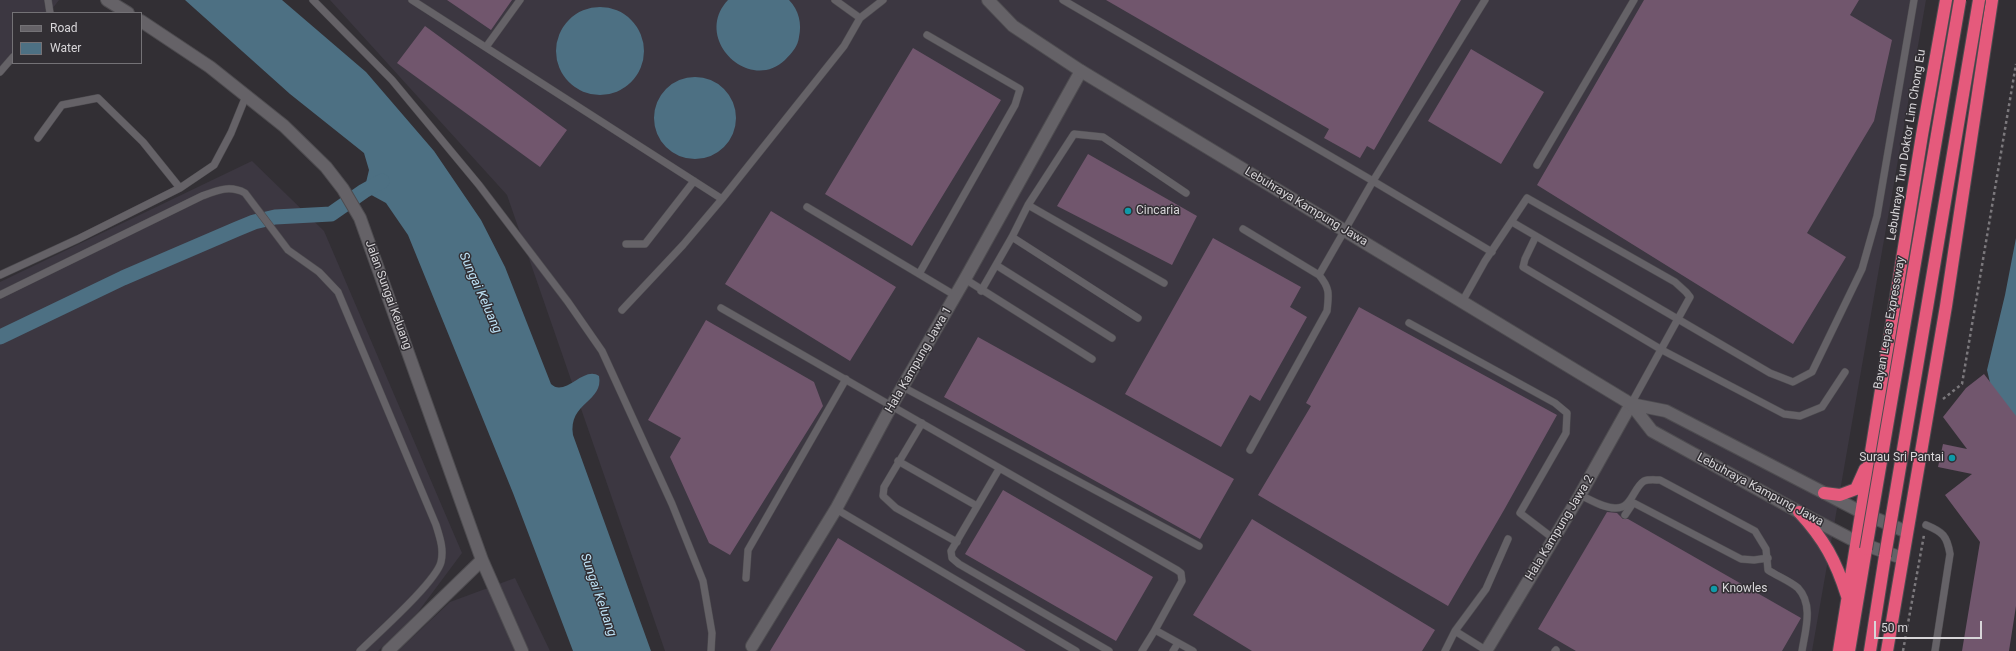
<!DOCTYPE html>
<html>
<head>
<meta charset="utf-8">
<style>
  body { margin:0 }
  #map { position:relative; width:2016px; height:651px; overflow:hidden; background:#322f34; font-family:Roboto,sans-serif }
  canvas { display:block }
  .legend { position:absolute; left:12px; top:12px; width:130px; height:52px; box-sizing:border-box; background:#322f34; border:1px solid #747276; margin:0; padding:5px 7px; list-style:none; font-size:12px; color:#d8d6d9 }
  .legend li { display:flex; align-items:center; gap:8px; height:20px }
  .legend b { width:20px; border:1px solid #747276 }
  .scale { position:absolute; left:1874px; top:621px; width:108px; height:18px; box-sizing:border-box; border:2px solid #d8d6d9; border-top:0; padding-left:5px; font-size:12px; line-height:14px; white-space:nowrap; color:#d8d6d9; -webkit-text-stroke:3px #322f34; paint-order:stroke }
</style>
</head>
<body>
<div id="map">
<canvas width="2016" height="651"></canvas>
<ul class="legend">
<li><b style="height:5px;background:#656267"></b>Road</li>
<li><b style="height:11px;background:#4d7083"></b>Water</li>
</ul>
<div class="scale">50 m</div>
</div>
<script>
const c = document.querySelector('canvas').getContext('2d');
c.lineJoin = 'round';
function fillPath(path, color) {
  c.fillStyle = color;
  c.fill(path, 'evenodd');
}
function trace(path, color, width, dash) {
  c.strokeStyle = color;
  c.lineWidth = width;
  c.lineCap = dash ? 'butt' : 'round';
  c.setLineDash(dash || []);
  c.stroke(path);
}
function write(font, color, halo, rows, align = 'center') {
  c.font = font + ' Roboto,sans-serif';
  c.lineWidth = 3;
  c.setLineDash([]);
  c.textBaseline = 'middle';
  c.strokeStyle = halo;
  c.fillStyle = color;
  for (const [text, x, y, turn = 0] of rows) {
    c.save();
    c.translate(x, y);
    c.rotate((+turn || 0) * Math.PI / 180);
    c.textAlign = isNaN(turn) ? turn : align;
    if (halo) c.strokeText(text, 0, 0);
    c.fillText(text, 0, 0);
    c.restore();
  }
}
const built = new Path2D(`
  M0,0H59L49,13H13V54L0,69Z
  M330,0H1926L1812,651H665L507,195Z
  M252,161L324,231L462,553L418,612L378,651H0V282Z
  M515,578L550,651H398L450,602Z`);
const water = new Path2D(`
  M185,0H282L366,72L434,151L481,220L505,267L551,384C565,398 584,365 599,376C604,402 568,402 573,435L651,651H573L513,493L408,235L386,203L364,191L369,170L364,153L290,94Z
  M728,0H789C799,10 802,24 799,37C798,46 792,53 785,60C749,94 692,38 728,0Z
  M556 51a44 44 0 1 1 88 0a44 44 0 1 1-88 0Z
  M654 118a41 41 0 1 1 82 0a41 41 0 1 1-82 0Z
  M2016,238V430L1992,391L1987,370L2005,295Z`);
const canal = new Path2D(`
  M0,337L123,278L237,229L254,222L275,217L331,214L364,191L382,181`);
const building = new Path2D(`
  M447,0H512L491,30Z
  M1106,0H1461L1374,150L1367,146L1360,158L1324,138L1329,129Z
  M1644,0H1859L1850,15L1892,40L1874,121L1807,233L1846,257L1793,344L1537,185Z
  M425,26L567,130L540,167L397,63Z
  M913,48L1001,100L912,246L825,194Z
  M1471,49L1544,92L1501,164L1428,121Z
  M1088,154L1197,216L1172,265L1057,206Z
  M771,211L896,287L850,361L725,284Z
  M1213,238L1301,287L1290,307L1307,317L1260,401L1250,395L1221,447L1125,394Z
  M1359,307L1557,415L1504,510L1448,606L1258,495L1311,406L1306,403Z
  M706,320L814,382L823,406L730,555L709,543L670,457L681,438L648,420Z
  M978,337L1234,479L1200,539L944,397Z
  M1984,374L2016,416V606L2009,651H1962L1980,542L1945,495L1972,474L1938,467L1943,444L1967,449L1943,417L1966,388Z
  M1003,490L1153,577L1116,641L965,554Z
  M1607,512L1617,513L1623,519H1628L1801,618L1782,651H1576L1538,629Z
  M1252,519L1435,630L1422,651H1252L1193,615Z
  M838,538L1026,651H770Z`);
const path = new Path2D(`
  M1943,399L1962,384L2016,64
  M1903,651L1924,535`);
const lane = new Path2D(`
  M48,0L50,13
  M313,0L392,80L479,185L568,302L602,351L672,504L703,581L712,633L711,651
  M412,0L722,199
  M835,0L860,18L883,0
  M1063,0L1373,181L1485,0
  M486,47L520,0
  M0,72L13,57
  M38,138L62,105L98,98L143,142L180,188
  M1537,165L1634,0
  M1028,205L1164,283
  M807,207L956,296
  M1512,222L1770,373L1793,382L1812,372L1862,269L1877,216L1914,0
  M1243,229L1319,275C1330,288 1329,294 1327,311L1250,450
  M1536,236L1525,259L1523,267L1662,350L1784,414L1800,416L1822,407L1845,372
  M1012,237L1138,318
  M626,244H645L694,181
  M996,265L1112,338
  M919,274L1015,105L1020,89L927,35
  M0,275L78,239L180,188L214,165L231,133L246,96
  M1319,275L1373,181L1492,252
  M965,279L1092,359
  M981,291L1012,237L1028,205L1074,134L1103,137L1186,193
  M0,295L202,196C218,190 230,185 245,193L288,250L319,272L338,292L436,525C440,538 444,549 441,562C436,582 377,634 360,651
  M1462,302L1485,261L1527,198L1675,282L1686,292L1690,297L1631,404
  M721,308L1177,570L1181,573L1182,581L1155,630
  M622,310L683,245L722,199L844,46L860,18
  M1409,323L1555,403L1567,413L1566,433L1520,513L1554,539
  M903,387L1199,546
  M922,423L884,487L883,496L896,508L957,542
  M898,461L977,506
  M999,469L951,551L952,558L959,564L1109,651
  M1580,495C1591,500 1603,508 1615,508C1632,509 1633,488 1644,481C1649,479 1655,480 1660,480L1755,531L1766,549L1768,570C1777,576 1790,581 1798,588C1814,605 1805,631 1802,651
  M1630,501L1741,559L1754,560L1768,558
  M836,509L1076,651
  M1625,515L1633,503
  M1926,525C1943,532 1947,536 1950,554L1935,651
  M746,578L748,550L846,379
  M1142,651L1155,630L1193,651
  M1173,651L1178,643
  M1445,651L1455,631
  M1487,651L1455,631L1486,589L1508,539
  M1555,651L1556,650`);
const street = new Path2D(`
  M752,646L836,509L892,405L965,279L1081,71
  M1486,651L1580,495L1631,404`);
const secondary = new Path2D(`
  M107,0L128,13
  M988,0L1013,26L1081,71L1631,404L1666,411L1863,513L1907,532
  M141,21L210,67L284,126L326,167L343,189L360,218L482,560L522,651
  M1631,404L1652,431L1799,512L1857,542L1902,558
  M388,651L482,560`);
const highway = new Path2D(`
  M1824,493L1840,495L1856,489L1865,469
  M1799,512C1824,539 1836,561 1847,596
  M1839,651L1922,135L1946,0
  M1849,651L1866,549
  M1870,651L1885,556
  M1887,651L1946,306L1992,0`);
const highwayBridge = new Path2D(`
  M1866,549L1960,0
  M1885,556L1979,0`);
const markers = [
  [1128,211,4,"#0f9aa8"],
  [1952,458,4,"#0f9aa8"],
  [1714,589,4,"#0f9aa8"]
];
const streetNames = [
  ["Lebuhraya Tun Doktor Lim Chong Eu",1907,145,-81],
  ["Lebuhraya Kampung Jawa",1306,207,31],
  ["Jalan Sungai Keluang",388,295,70],
  ["Bayan Lepas Expressway",1890,323,-80],
  ["Hala Kampung Jawa 1",919,360,-60],
  ["Lebuhraya Kampung Jawa",1760,490,28],
  ["Hala Kampung Jawa 2",1560,528,-59]
];
const poiNames = [
  ["Cincaria",1136,211],
  ["Surau Sri Pantai",1944,458,"right"],
  ["Knowles",1722,589]
];
const waterNames = [
  ["Sungai Keluang",480,293,66],
  ["Sungai Keluang",598,595,71]
];
fillPath(built, '#3c3741');
fillPath(water, '#4d7083');
trace(canal, '#4d7083', 15);
fillPath(building, '#71566d');
trace(lane, '#4e4c50', 8);
trace(street, '#4e4c50', 14);
trace(secondary, '#4e4c50', 14);
trace(highway, '#4e4c50', 14);
trace(path, '#7b787c', 2.5, [3, 3]);
trace(lane, '#656267', 7);
trace(street, '#656267', 12);
trace(secondary, '#656267', 12);
trace(highway, '#e55a7c', 12);
trace(highwayBridge, '#4e4c50', 14, []);
trace(highwayBridge, '#e55a7c', 12);
for (const [x, y, r, color] of markers) {
  const dot = new Path2D();
  dot.arc(x, y, r, 0, 2 * Math.PI);
  c.fillStyle = color;
  c.fill(dot);
  trace(dot, '#322f34', 1.5);
}
write('12px', '#d8d6d9', '#322f34', streetNames);
write('12px', '#d8d6d9', '#322f34', poiNames, 'left');
write('italic 13px', '#bde2f6', '#322f34', waterNames);
</script>
</body>
</html>
